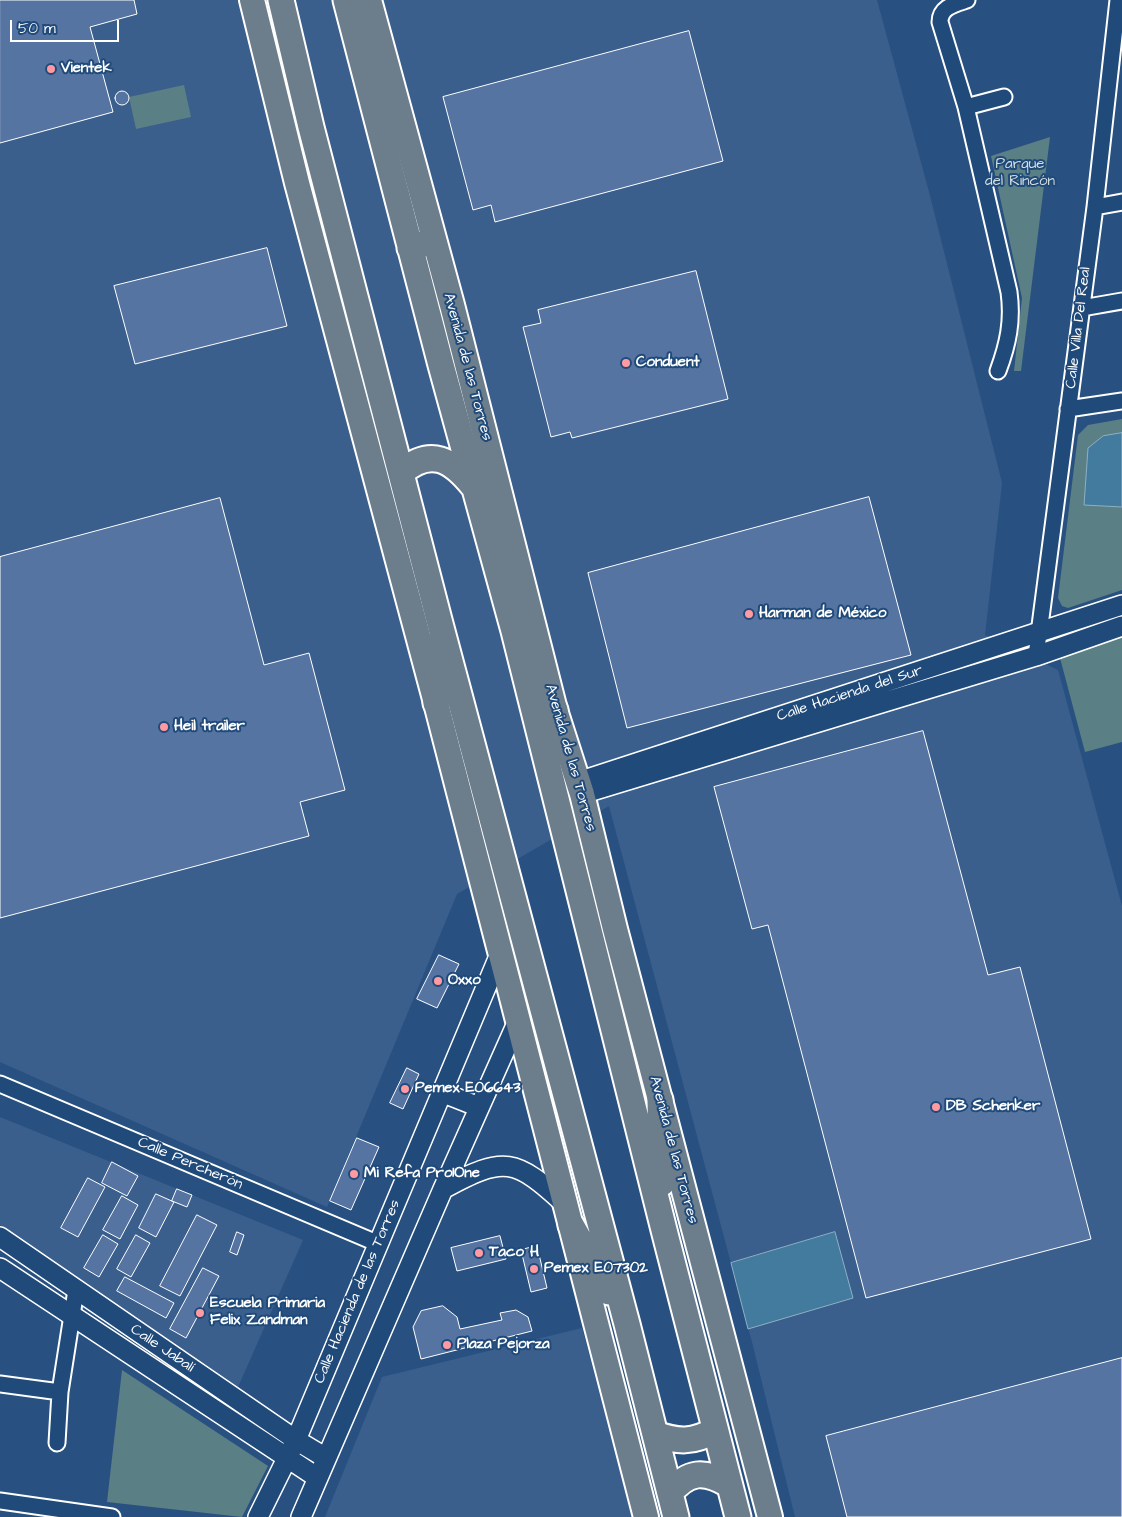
<!DOCTYPE html>
<html>
<head>
<meta charset="utf-8">
<style>
  body { margin:0 }
  #map { position:relative; width:1122px; height:1517px; overflow:hidden; background:#285181; font-family:"Architects Daughter",sans-serif }
  canvas { display:block }
  .scale { position:absolute; left:10px; top:20px; width:109px; height:22px; box-sizing:border-box; border:2px solid #fff; border-top:0; padding-left:6px; font-size:15px; line-height:18px; white-space:nowrap; color:#fff; -webkit-text-stroke:4px #1f4a7a; paint-order:stroke }
</style>
</head>
<body>
<div id="map">
<canvas width="1122" height="1517"></canvas>
<div class="scale">50 m</div>
</div>
<script>
const c = document.querySelector('canvas').getContext('2d');
c.lineJoin = 'round';
function fillPath(path, color) {
  c.fillStyle = color;
  c.fill(path, 'evenodd');
}
function trace(path, color, width, dash) {
  c.strokeStyle = color;
  c.lineWidth = width;
  c.lineCap = dash ? 'butt' : 'round';
  c.setLineDash(dash || []);
  c.stroke(path);
}
function write(font, color, halo, rows, align = 'center') {
  c.font = font + ' "Architects Daughter",sans-serif';
  c.lineWidth = 4;
  c.setLineDash([]);
  c.textBaseline = 'middle';
  c.strokeStyle = halo;
  c.fillStyle = color;
  for (const [text, x, y, turn = 0] of rows) {
    c.save();
    c.translate(x, y);
    c.rotate((+turn || 0) * Math.PI / 180);
    c.textAlign = isNaN(turn) ? turn : align;
    if (halo) c.strokeText(text, 0, 0);
    c.fillText(text, 0, 0);
    c.restore();
  }
}
const built = new Path2D(`
  M0,0H877L929,192L1002,483L985,635L1058,670L1122,906V1517H795L752,1342L609,806L457,894L327,1207L0,1062Z
  M0,1117L303,1240L238,1387L0,1225Z
  M582,1328L632,1517H325L382,1377Z`);
const green = new Path2D(`
  M184,85L191,117L136,129L129,97Z
  M1050,137L1021,371H1014L1022,298L991,156Z
  M1122,419V590L1068,608L1062,606L1058,598L1078,435L1088,425Z
  M1122,637V742L1085,752L1060,658Z
  M122,1370L268,1466L242,1517L107,1502Z`);
const water = new Path2D(`
  M1122,433V507L1084,505L1088,448L1103,436Z
  M835,1232L853,1298L748,1329L731,1263Z`);
const building = new Path2D(`
  M0,0H134L137,14L90,27L113,112L0,143Z
  M689,31L723,161L495,222L491,205L473,210L443,97Z
  M115 98a7 7 0 1 1 14 0a7 7 0 1 1-14 0Z
  M267,248L287,326L135,364L114,286Z
  M696,271L728,399L572,438L570,432L551,437L523,327L541,323L538,310Z
  M869,497L911,655L627,728L588,573Z
  M220,498L264,665L309,653L345,790L300,802L309,836L0,918V557Z
  M923,731L988,975L1020,967L1091,1239L866,1298L768,925L752,929L714,787Z
  M439,955L459,964L437,1008L417,999Z
  M407,1068L419,1074L403,1109L390,1103Z
  M357,1138L379,1147L351,1210L330,1201Z
  M112,1162L138,1176L127,1196L102,1183Z
  M88,1178L105,1187L78,1237L61,1228Z
  M177,1189L192,1195L187,1207L172,1201Z
  M156,1194L174,1202L156,1237L139,1228Z
  M122,1196L138,1205L120,1239L103,1230Z
  M197,1215L217,1225L180,1296L160,1286Z
  M237,1232L244,1235L237,1255L230,1252Z
  M103,1235L118,1244L99,1277L84,1268Z
  M136,1235L150,1243L131,1277L117,1269Z
  M500,1236L506,1259L457,1271L451,1248Z
  M537,1246L547,1288L531,1292L521,1250Z
  M203,1268L219,1276L186,1338L170,1329Z
  M125,1277L174,1303L166,1318L117,1291Z
  M443,1306L457,1317L460,1329L502,1320L500,1313L516,1310L528,1317L532,1331L421,1359L413,1327L421,1311Z
  M1122,1358V1517H847L826,1436Z`);
const minor = new Path2D(`
  M967,0C955,4 940,7 940,22L966,107L1009,292C1013,321 1008,344 998,371
  M966,107L1004,97
  M1095,207L1122,202
  M1082,308L1122,301
  M1068,409L1122,401
  M1036,656L1095,207L1118,0
  M0,1084L379,1244
  M0,1384L60,1392
  M57,1443L60,1392L76,1290
  M0,1501L112,1517`);
const tertiary = new Path2D(`
  M578,782L1122,605
  M582,794L1036,656L1122,626
  M441,1092L479,1107
  M443,1189C505,1155 515,1158 566,1205
  M0,1237L296,1440L326,1458
  M0,1268L318,1478
  M258,1517L296,1440L500,954
  M301,1517L443,1189L517,1023`);
const primary = new Path2D(`
  M252,0L297,183L436,703L646,1517
  M369,0L452,305L555,710L582,794L615,929L770,1517`);
const trunk = new Path2D(`
  M281,0L311,127L439,620L627,1324L676,1517
  M346,0L441,365L514,631L664,1230L738,1517
  M410,248L433,241
  M402,472C431,447 452,460 473,486
  M533,667L555,710
  M436,703L438,645
  M660,1100L662,1183
  M571,1225L609,1292
  M655,1434C678,1442 693,1443 715,1430
  M670,1493C688,1471 704,1470 728,1484`);
const markers = [
  [51,69,5,"#ff9aa2"],
  [626,363,5,"#ff9aa2"],
  [749,614,5,"#ff9aa2"],
  [164,727,5,"#ff9aa2"],
  [438,981,5,"#ff9aa2"],
  [405,1089,5,"#ff9aa2"],
  [936,1107,5,"#ff9aa2"],
  [354,1174,5,"#ff9aa2"],
  [479,1253,5,"#ff9aa2"],
  [534,1269,5,"#ff9aa2"],
  [200,1313,5,"#ff9aa2"],
  [447,1345,5,"#ff9aa2"]
];
const poiNames = [
  ["Vientek",61,69],
  ["Conduent",636,363],
  ["Harman de México",759,614],
  ["Heil trailer",174,727],
  ["Oxxo",448,981],
  ["Pemex E06643",415,1089],
  ["DB Schenker",946,1107],
  ["Mi Refa Pro1One",364,1174],
  ["Taco H",489,1253],
  ["Pemex E07302",544,1269],
  ["Escuela Primaria",210,1304],
  ["Felix Zandman",210,1321],
  ["Plaza Pejorza",457,1345]
];
const parkNames = [
  ["Parque",1020,165],
  ["del Rincón",1020,182]
];
const streetNames = [
  ["Calle Villa Del Real",1079,328,-83],
  ["Avenida de las Torres",467,367,75],
  ["Calle Hacienda del Sur",850,694,-18],
  ["Avenida de las Torres",570,758,74],
  ["Avenida de las Torres",673,1150,75],
  ["Calle Percherón",190,1164,23],
  ["Calle Hacienda de las Torres",358,1292,-67],
  ["Calle Jabalí",162,1349,34]
];
fillPath(built, '#3a5f8d');
fillPath(green, '#5a7f84');
fillPath(water, '#437b9f');
trace(water, '#8eb0c5', 1);
fillPath(building, '#5574a2');
trace(building, '#fff', 1);
trace(minor, '#fff', 19);
trace(tertiary, '#fff', 22);
trace(primary, '#fff', 28);
trace(trunk, '#fff', 29);
trace(minor, '#1f4a7a', 15);
trace(tertiary, '#1f4a7a', 19);
trace(primary, '#6c7d8c', 24);
trace(trunk, '#6c7d8c', 25);
for (const [x, y, r, color] of markers) {
  const dot = new Path2D();
  dot.arc(x, y, r, 0, 2 * Math.PI);
  c.fillStyle = color;
  c.fill(dot);
  trace(dot, '#1f4a7a', 2);
}
write('bold 15px', '#fff', '#1f4a7a', poiNames, 'left');
write('15px', '#d6dfe0', '#1f4a7a', parkNames);
write('15px', '#fff', '#1f4a7a', streetNames);
</script>
</body>
</html>
